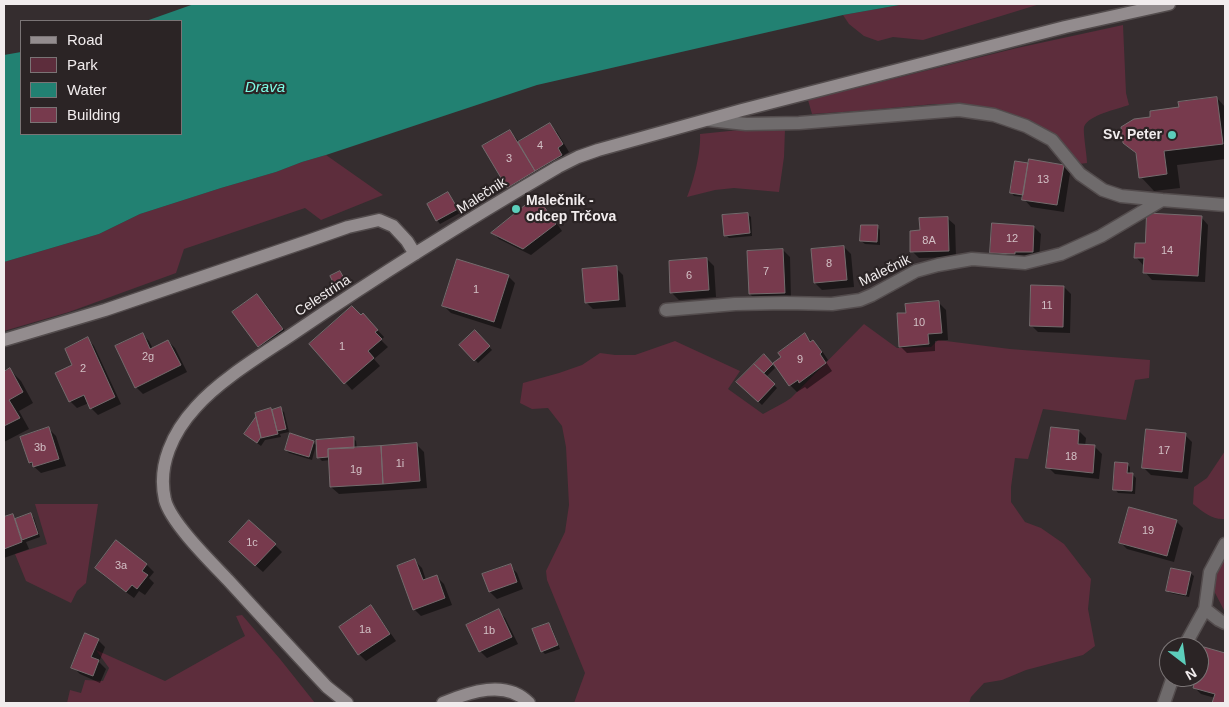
<!DOCTYPE html>
<html>
<head>
<meta charset="utf-8">
<style>
  body { margin:0 }
  #map { position:relative; width:1229px; height:707px; overflow:hidden; background:#352d2f; font-family:Arial,sans-serif }
  canvas { display:block }
  .frame { position:absolute; inset:0; border:5px solid #f1eced; pointer-events:none }
  .legend { position:absolute; left:20px; top:20px; width:162px; height:115px; box-sizing:border-box; background:#2b2425; border:1px solid #7a7475; margin:0; padding:6px 9px; list-style:none; font-size:15px; color:#f1eced }
  .legend li { display:flex; align-items:center; gap:10px; height:25px }
  .legend b { width:25px; border:1px solid #7a7475 }
  .north { position:absolute; left:1159px; top:637px; width:50px; height:50px; box-sizing:border-box; background:#2b2425; border:1px solid #7a7475; border-radius:50%; rotate:150deg; font-size:14px; font-weight:700; line-height:20px; text-align:center; color:#f1eced }
  .north::after { content:''; display:block; margin:auto; width:18px; height:22px; background:#5ccebb; clip-path:polygon(50% 0,100% 100%,50% 72%,0 100%) }
</style>
</head>
<body>
<div id="map">
<canvas width="1229" height="707"></canvas>
<div class="frame"></div>
<ul class="legend">
<li><b style="height:6px;background:#938c8e"></b>Road</li>
<li><b style="height:14px;background:#5d2d3c"></b>Park</li>
<li><b style="height:14px;background:#228172"></b>Water</li>
<li><b style="height:14px;background:#773a4d"></b>Building</li>
</ul>
<div class="north">N</div>
</div>
<script>
const c = document.querySelector('canvas').getContext('2d');
c.lineJoin = 'round';
function fillPath(path, color) {
  c.fillStyle = color;
  c.fill(path, 'evenodd');
}
function trace(path, color, width, dash) {
  c.strokeStyle = color;
  c.lineWidth = width;
  c.lineCap = dash ? 'butt' : 'round';
  c.setLineDash(dash || []);
  c.stroke(path);
}
function write(font, color, halo, rows, align = 'center') {
  c.font = font + ' Arial,sans-serif';
  c.lineWidth = 4.5;
  c.setLineDash([]);
  c.textBaseline = 'middle';
  c.strokeStyle = halo;
  c.fillStyle = color;
  for (const [text, x, y, turn = 0] of rows) {
    c.save();
    c.translate(x, y);
    c.rotate((+turn || 0) * Math.PI / 180);
    c.textAlign = isNaN(turn) ? turn : align;
    if (halo) c.strokeText(text, 0, 0);
    c.fillText(text, 0, 0);
    c.restore();
  }
}
const green = new Path2D(`
  M905,4H1040L923,40L893,37L878,41L864,36L849,24L843,15Z
  M1123,25L1126,93L1129,105C1118,109 1088,115 1084,127C1083,134 1087,155 1087,163L1079,164L1070,151L1045,130L1023,118L998,109L935,104L857,111L812,114L808,100L1017,48Z
  M785,129L784,157L779,192L734,188L715,190L687,197C694,180 701,152 700,134L739,130Z
  M326,155L383,195L321,220L305,208L184,249L176,273L69,312L4,331V262L99,234L140,214L221,188L276,172L302,162Z
  M864,324L897,348L931,347L938,340L1010,349L1150,360L1149,378L1135,380L1126,420L1043,409L1028,459L1015,458L1011,487V502L1025,522L1041,528L1064,544L1091,579L1088,609L1095,646L1083,655L1026,670L1002,680L984,683L971,697L969,703H574L585,673L547,580L546,571L565,532L569,505L566,447L562,426L548,408L532,409L520,403L523,383L559,373L582,365L600,353L615,355H635L675,341L740,371L728,389L763,414L785,402L791,398Z
  M1225,451V519C1212,520 1203,512 1193,504L1194,487L1207,478Z
  M35,504H98L86,583L77,591L71,603L26,581L15,554L47,544Z
  M1225,554V612L1214,591L1217,570Z
  M242,615L280,659L315,703H67L70,690L81,693L85,680L103,681L109,668L96,650L165,681L245,636L236,616Z`);
const water = new Path2D(`
  M194,4H905L843,15L537,85L326,155L302,162L276,172L221,188L140,214L99,234L4,262V55L21,52V134H181V21H146Z`);
const shadow = new Path2D(`
  M1217,98L1225,107V159L1177,165L1180,188L1154,191L1141,177L1138,156L1124,143L1152,118L1180,108Z
  M550,125L557,132L569,152L564,155L568,162L515,194L508,187L510,131L520,143Z
  M1028,164L1029,166H1063L1070,173L1064,212L1031,207L1024,199V197L1014,196L1011,192Z
  M448,194L451,197L460,213L440,224L437,220L428,205Z
  M537,198L544,205L562,231L531,255L499,239L493,233Z
  M747,214L751,217L752,236L729,238L726,235Z
  M1201,217L1208,225L1205,282L1152,280L1145,272V265H1143L1136,257L1146,245Z
  M947,218L955,225L956,257L919,258L912,251Z
  M877,227L880,230V245L865,244L861,241Z
  M1034,227L1041,234L1039,259L999,260L992,253Z
  M844,247L851,254L854,287L822,290L815,283Z
  M783,250L790,257L791,299L757,301L750,294Z
  M707,259L714,266L716,297L679,300L672,293Z
  M616,268L623,275L626,307L593,309L586,302Z
  M343,276L347,284L340,288L336,285Z
  M508,276L515,283L501,329L451,313L444,306Z
  M1064,287L1071,294L1070,333L1038,332L1031,325Z
  M257,295L264,302L289,336L266,353L259,346L234,312Z
  M939,303L946,310L948,340L935,341V351L907,353L900,346L907,314Z
  M361,317L370,322L384,337L381,340L388,347L374,359L380,366L352,390L311,344Z
  M475,332L492,350L478,363L461,345Z
  M142,334L149,341L153,349L168,341L175,348L187,372L143,394L136,387Z
  M804,335L820,348L828,360L826,362L832,371L807,389L805,387L797,392L790,385L774,363L782,357Z
  M87,338L94,346L121,404L98,415L91,408L89,403L77,408L70,401L74,365Z
  M764,356L775,368L766,377L777,388L762,405L738,382Z
  M10,370L21,381L33,403L19,411L29,429L4,442V373Z
  M280,409L284,412L289,432L280,434L281,437L265,440L261,446L249,437L271,410L272,411Z
  M49,429L56,436L66,466L41,473L30,463Z
  M1079,431L1086,438L1085,446L1095,447L1102,454L1099,479L1055,474L1048,467Z
  M1185,435L1192,442L1188,479L1151,475L1144,468Z
  M353,438L356,441L357,449L417,445L424,452L427,488L339,494L331,487L330,460L322,461L318,457L317,441Z
  M313,442L316,445L312,460L289,453L286,450Z
  M1127,464L1130,467V474H1132L1136,478L1135,494L1118,493L1115,489Z
  M12,515L17,520L31,515L34,518L40,537L26,542L29,549L4,558V518Z
  M1176,521L1183,528L1174,562L1127,549L1120,542Z
  M116,542L147,565L154,572L149,578L154,583L145,595L139,591L134,598L103,575L96,568Z
  M275,545L282,552L263,572L237,549Z
  M415,561L422,568L426,580L437,577L444,584L452,605L421,616L414,609Z
  M510,566L517,573L523,589L497,599L490,592Z
  M1190,573L1194,576L1189,597L1170,593L1167,590Z
  M370,607L377,614L396,641L366,661L359,654L341,627Z
  M498,611L505,618L518,644L487,658L480,651Z
  M549,624L552,628L560,649L545,654L542,651Z
  M98,640L105,647L99,662L106,669L100,683L80,674L73,667Z
  M1205,649L1225,654V703H1213L1215,698L1201,694L1194,687L1197,677H1199V670Z`);
const building = new Path2D(`
  M1217,97L1223,144L1164,151L1167,174L1139,178L1136,153L1123,143L1121,127L1134,119L1150,117V111L1179,107L1178,102Z
  M550,123L563,144L558,148L562,155L535,171L518,142Z
  M510,130L535,171L507,188L482,146Z
  M1029,159L1064,165L1057,205L1022,200Z
  M1015,161L1028,163L1023,195L1010,193Z
  M448,192L458,209L436,221L427,204Z
  M537,196L556,224L523,249L491,233Z
  M748,213L750,233L724,236L722,215Z
  M1147,213L1202,216L1198,276L1143,273L1144,258H1134L1135,243H1145Z
  M948,217L949,251L910,252V231L920,230L919,218Z
  M992,223L1034,226L1033,252H1015V254L990,253Z
  M861,225H878L877,242L860,241Z
  M844,246L847,280L814,283L811,249Z
  M783,249L785,293L749,294L747,251Z
  M707,258L709,290L670,293L669,261Z
  M457,259L509,275L494,322L442,306Z
  M617,266L619,300L585,303L582,269Z
  M340,271L345,280L335,286L330,276Z
  M1031,285L1064,286L1063,327L1030,326Z
  M257,294L283,329L258,347L232,312Z
  M939,301L942,333L928,334L929,344L899,347L897,313H906L905,304Z
  M352,306L361,315L363,313L378,330L375,332L382,339L368,351L374,358L344,384L309,344Z
  M475,330L490,346L474,361L459,345Z
  M143,333L150,349L168,340L181,365L135,388L115,346Z
  M805,333L810,342L813,340L822,352L820,354L826,363L799,383L798,380L789,386L773,363L781,357L778,353Z
  M88,337L115,397L90,409L84,395L69,402L55,373L72,365L65,349Z
  M764,354L773,364L764,373L754,364Z
  M754,364L775,384L758,402L736,382Z
  M10,368L23,392L9,400L20,418L4,426V372Z
  M281,407L286,429L277,431L272,410Z
  M271,408L278,434L261,438L255,413Z
  M256,417L261,437L257,443L244,434Z
  M49,427L59,459L33,467L32,462L29,463L20,437Z
  M1051,427L1079,430L1078,444L1095,445L1093,473L1046,468Z
  M1146,429L1186,433L1182,472L1142,468Z
  M290,433L314,441L309,457L285,450Z
  M354,437V448L328,449V457L317,458L316,440Z
  M417,443L420,481L383,484L381,446Z
  M381,446L383,484L330,487L328,449Z
  M1115,462L1128,463L1127,473H1133L1132,491L1113,490Z
  M1129,507L1177,520L1167,556L1119,543Z
  M31,513L38,534L22,540L15,519Z
  M13,514L22,542L4,549V517Z
  M249,520L276,544L255,566L229,542Z
  M116,540L147,564L142,571L148,575L137,589L132,585L126,592L95,568Z
  M415,559L423,580L437,575L445,598L413,610L397,566Z
  M511,564L517,582L489,592L482,574Z
  M1171,568L1191,572L1186,595L1166,591Z
  M371,605L390,634L358,655L339,627Z
  M499,609L512,637L479,652L466,625Z
  M549,623L558,645L541,652L532,629Z
  M85,633L99,639L91,657L99,660L93,676L71,668Z
  M1204,647L1225,653V703H1212L1215,694L1193,688L1196,677H1199V666Z`);
const street = new Path2D(`
  M709,120L746,124L799,123L959,110L994,115L1026,126L1052,140L1080,174L1103,190L1121,196L1162,200
  M666,310L735,304L786,303L832,304L860,300L872,295L916,271L938,265L972,259L1025,263L1061,254L1101,236L1162,200L1225,205
  M1205,609L1219,620L1225,623
  M1184,647L1205,609L1210,572L1225,544
  M1164,703L1173,677`);
const secondary = new Path2D(`
  M4,340L105,310L308,241L348,227L379,220L393,226L407,241L415,254
  M347,703L327,687C294,652 261,616 228,580C211,562 171,523 165,500C157,465 173,432 196,407C222,378 265,353 297,331C382,273 469,219 558,167L578,157L598,150L742,110L1065,27L1169,4
  M443,703C469,692 506,679 529,703`);
const markers = [
  [1172,135,5,"#5ccebb"],
  [516,209,5,"#5ccebb"]
];
const numberNames = [
  ["4",540,146],
  ["3",509,159],
  ["13",1043,180],
  ["12",1012,239],
  ["8A",929,241],
  ["14",1167,251],
  ["8",829,264],
  ["7",766,272],
  ["6",689,276],
  ["1",476,290],
  ["11",1047,306],
  ["10",919,323],
  ["1",342,347],
  ["2g",148,357],
  ["9",800,360],
  ["2",83,369],
  ["3b",40,448],
  ["17",1164,451],
  ["18",1071,457],
  ["1i",400,464],
  ["1g",356,470],
  ["19",1148,531],
  ["1c",252,543],
  ["3a",121,566],
  ["1a",365,630],
  ["1b",489,631]
];
const poiNames = [
  ["Sv. Peter",1162,135],
  ["Malečnik -",526,201,"left"],
  ["odcep Trčova",526,217,"left"]
];
const streetNames = [
  ["Malečnik",482,196,-32],
  ["Malečnik",885,271,-26],
  ["Celestrina",323,296,-33]
];
const waterNames = [
  ["Drava",265,88]
];
fillPath(green, '#5d2d3c');
fillPath(water, '#228172');
fillPath(shadow, '#0007');
fillPath(building, '#773a4d');
trace(building, '#746b6d', 1);
trace(street, '#534c4d', 15);
trace(secondary, '#534c4d', 15);
trace(street, '#6f6b6c', 12);
trace(secondary, '#938c8e', 12);
for (const [x, y, r, color] of markers) {
  const dot = new Path2D();
  dot.arc(x, y, r, 0, 2 * Math.PI);
  c.fillStyle = color;
  c.fill(dot);
  trace(dot, '#2b2425', 2);
}
write('11px', '#d2c0c5', null, numberNames);
write('bold 14px', '#f1eced', '#2b2425', poiNames, 'right');
write('14px', '#f1eced', '#2b2425', streetNames);
write('italic 15px', '#7efce6', '#2b2425', waterNames);
</script>
</body>
</html>
